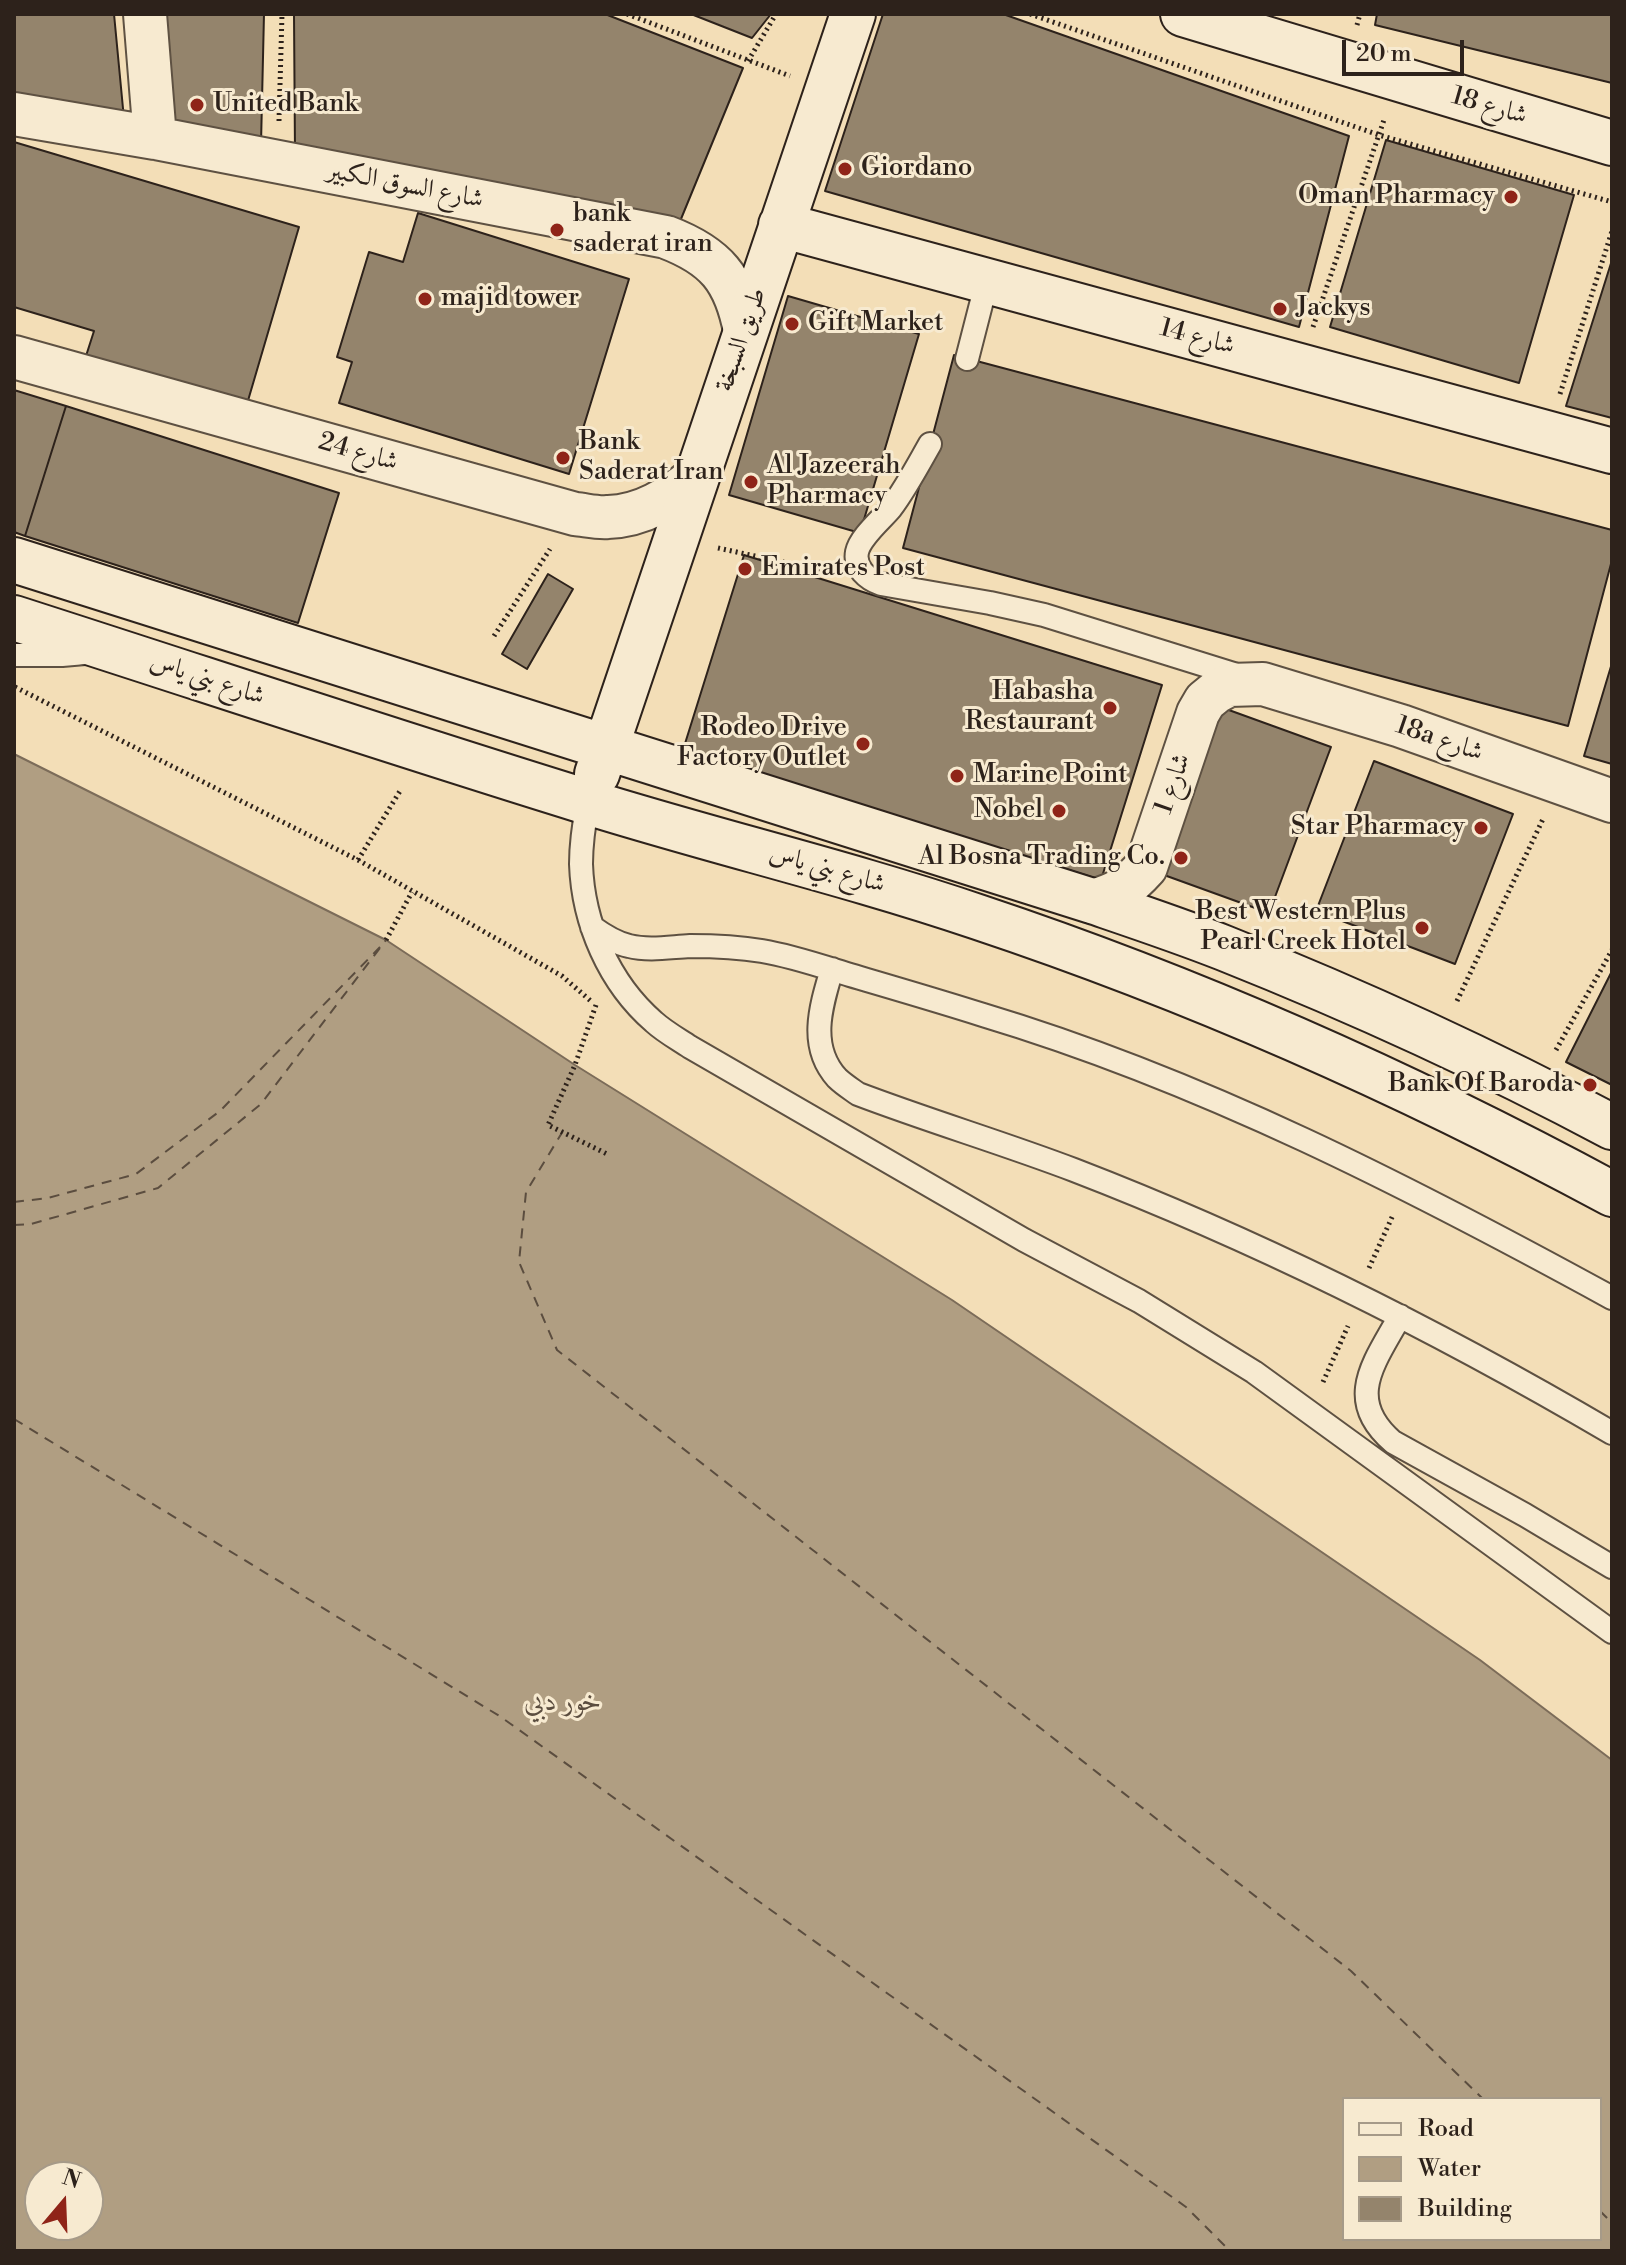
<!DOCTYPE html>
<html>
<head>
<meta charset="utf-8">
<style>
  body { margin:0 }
  #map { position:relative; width:1626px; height:2265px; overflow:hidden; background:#f3deb7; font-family:"Libre Bodoni",serif }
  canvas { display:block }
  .frame { position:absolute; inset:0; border:16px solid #2d221b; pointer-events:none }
  .legend { position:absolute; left:1342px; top:2097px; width:260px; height:144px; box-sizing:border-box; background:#f7ead0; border:2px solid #a69a88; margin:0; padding:10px 14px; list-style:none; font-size:24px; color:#2d221b }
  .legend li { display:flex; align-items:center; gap:16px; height:40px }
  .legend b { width:40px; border:2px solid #a69a88 }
  .north { position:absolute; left:24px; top:2161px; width:80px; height:80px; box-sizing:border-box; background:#f7ead0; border:2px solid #a69a88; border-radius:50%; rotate:19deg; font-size:22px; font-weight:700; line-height:32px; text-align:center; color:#2d221b }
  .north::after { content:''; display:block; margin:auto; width:28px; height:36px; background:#8f2418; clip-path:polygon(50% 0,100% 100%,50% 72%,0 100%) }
  .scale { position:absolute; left:1342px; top:40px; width:122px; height:36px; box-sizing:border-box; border:4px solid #2d221b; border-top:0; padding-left:10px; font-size:24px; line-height:28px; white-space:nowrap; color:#2d221b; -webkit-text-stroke:6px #f7ead0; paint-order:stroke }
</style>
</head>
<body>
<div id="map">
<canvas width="1626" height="2265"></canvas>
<div class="frame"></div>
<ul class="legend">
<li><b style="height:10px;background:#f7ead0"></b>Road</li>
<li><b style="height:22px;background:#b09e82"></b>Water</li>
<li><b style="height:22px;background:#94846c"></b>Building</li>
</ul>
<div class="north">N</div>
<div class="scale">20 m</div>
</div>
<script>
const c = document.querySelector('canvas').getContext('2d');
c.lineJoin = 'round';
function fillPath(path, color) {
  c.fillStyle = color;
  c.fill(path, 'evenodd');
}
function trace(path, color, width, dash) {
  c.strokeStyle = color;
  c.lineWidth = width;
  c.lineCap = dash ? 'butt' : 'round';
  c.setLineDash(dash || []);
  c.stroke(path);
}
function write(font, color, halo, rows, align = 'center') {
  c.font = font + ' "Libre Bodoni",Amiri,serif';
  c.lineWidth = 6;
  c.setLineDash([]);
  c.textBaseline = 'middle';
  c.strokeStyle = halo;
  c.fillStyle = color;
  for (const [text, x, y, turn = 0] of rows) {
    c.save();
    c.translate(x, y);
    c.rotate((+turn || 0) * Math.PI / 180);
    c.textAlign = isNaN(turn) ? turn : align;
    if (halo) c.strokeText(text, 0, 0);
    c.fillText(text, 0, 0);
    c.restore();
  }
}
const water = new Path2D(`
  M14,754L386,940L575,1065L952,1300L1480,1660L1612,1760V2251H14ZM1344,2099H1600V2239H1344ZM40,2177H88V2225H40Z`);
const ferry = new Path2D(`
  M563,1131L526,1192L519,1262L557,1350L1351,1971L1483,2099
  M14,1202L48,1198L136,1174L220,1111L380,947
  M14,1225L31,1224L158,1188L261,1104L386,940
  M14,1419L501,1717L1186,2207L1230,2251
  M1600,2211L1612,2223`);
const building = new Path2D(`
  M14,14H114L124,119L14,95Z
  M156,14H264L261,144L165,125Z
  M294,14H605L743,68L674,236L295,154Z
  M691,14H771L752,38Z
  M883,14H1003L1349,136L1299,327L825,191Z
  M1377,14H1612V83L1375,25Z
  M1386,140L1574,195L1519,383L1330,327Z
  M14,142L299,227L247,404L86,356L94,331L14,307Z
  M418,213L629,279L569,474L339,403L352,362L337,357L369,252L403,262Z
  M1612,260V418L1566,406Z
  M788,296L919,334L860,533L729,495Z
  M954,355L1612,530V560L1568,726L903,548Z
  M14,390L66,406L25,536L14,532Z
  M66,406L339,493L298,623L25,536Z
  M744,555L1162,685L1101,880L683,750Z
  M548,574L573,589L527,669L502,654Z
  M1612,663V764L1584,756Z
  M1215,705L1331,747L1269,913L1153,871Z
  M1374,761L1513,814L1455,964L1316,911Z
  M1612,971V1085L1566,1062Z`);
const path = new Path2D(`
  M627,14L790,76
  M1030,14L1379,135L1612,202
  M1357,25L1360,14
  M748,61L776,14
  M279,121L282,14
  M1313,327L1385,117
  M1560,394L1612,231
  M718,548L829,572
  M494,636L550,549
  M15,687L358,860L562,976L592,1002
  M358,860L400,791
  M386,940L412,892
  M1457,1001L1543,819
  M596,1005L575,1065L548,1125L607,1154
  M1556,1050L1612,950
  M1369,1268L1393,1215
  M1323,1382L1348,1326`);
const lane = new Path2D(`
  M967,359L987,281
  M930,444C918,465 906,488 891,508C882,519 860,537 857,552C854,568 867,579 881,584L990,603L1044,615L1243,677
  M14,655H62L85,653
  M588,802C584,823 581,843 581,864C583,923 609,983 654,1022C665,1032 678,1039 690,1047L1024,1240L1139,1301L1254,1372L1612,1632
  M592,927C603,935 615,943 629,946C649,951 670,947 690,946C714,946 738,947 762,951C792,956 821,966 850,975C894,988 939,1001 983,1015C1203,1081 1411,1188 1612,1298
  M832,969C821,1006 808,1046 837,1078C843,1084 851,1089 858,1094C929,1121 1003,1143 1074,1170C1261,1242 1440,1332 1612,1433
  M1400,1316C1375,1362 1343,1399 1393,1442L1525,1515L1612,1567`);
const street = new Path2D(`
  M145,14L155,138
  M14,114L155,138L666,237C716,256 735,279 745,331
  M14,357L575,514C586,515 597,518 608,517C643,516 670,498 696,477
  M1092,901C1118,894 1128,887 1146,867L1198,713L1205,701L1216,692L1229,685L1263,684L1401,726L1612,801`);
const secondary = new Path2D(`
  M1183,14L1612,143
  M781,225L1612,451
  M14,560L1092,901C1136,916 1181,931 1224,948C1357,1001 1486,1060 1612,1127
  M14,618C204,679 393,742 584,801C715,842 848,873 978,917C1197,990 1408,1084 1612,1194
  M597,774L853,14`);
const markers = [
  [197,105,8,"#8f2418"],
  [845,169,8,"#8f2418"],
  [1511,197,8,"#8f2418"],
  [557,230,8,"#8f2418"],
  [425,299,8,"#8f2418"],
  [1280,309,8,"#8f2418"],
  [792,324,8,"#8f2418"],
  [563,458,8,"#8f2418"],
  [751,482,8,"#8f2418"],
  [745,569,8,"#8f2418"],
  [1110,708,8,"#8f2418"],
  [863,744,8,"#8f2418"],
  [957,776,8,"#8f2418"],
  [1059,811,8,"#8f2418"],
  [1481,828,8,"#8f2418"],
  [1181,858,8,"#8f2418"],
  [1422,928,8,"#8f2418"],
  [1590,1085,8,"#8f2418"]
];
const poiNames = [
  ["United Bank",213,105],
  ["Giordano",861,169],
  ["Oman Pharmacy",1495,197,"right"],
  ["bank",573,215],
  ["saderat iran",573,245],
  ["majid tower",441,299],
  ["Jackys",1296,309],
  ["Gift Market",808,324],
  ["Bank",579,443],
  ["Saderat Iran",579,473],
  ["Al Jazeerah",767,467],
  ["Pharmacy",767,497],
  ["Emirates Post",761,569],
  ["Habasha",1094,693,"right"],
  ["Restaurant",1094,723,"right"],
  ["Rodeo Drive",847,729,"right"],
  ["Factory Outlet",847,759,"right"],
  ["Marine Point",973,776],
  ["Nobel",1043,811,"right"],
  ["Star Pharmacy",1465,828,"right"],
  ["Al Bosna Trading Co.",1165,858,"right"],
  ["Best Western Plus",1406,913,"right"],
  ["Pearl Creek Hotel",1406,943,"right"],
  ["Bank Of Baroda",1574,1085,"right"]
];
const streetNames = [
  ["شارع 18",1489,107,16],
  ["شارع السوق الكبير",405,186,11],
  ["شارع 14",1197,338,15],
  ["طريق السبخة",742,340,-71],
  ["شارع 24",358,453,16],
  ["شارع بني ياس",207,680,18],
  ["18a شارع",1439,740,19],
  ["شارع 1",1174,784,-71],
  ["شارع بني ياس",827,870,16]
];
const waterNames = [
  ["خور دبي",563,1703]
];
fillPath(water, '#b09e82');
trace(water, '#7c6c59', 2);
trace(ferry, '#5b4d3f', 2, [10, 8]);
fillPath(building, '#94846c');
trace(building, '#2d221b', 2);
trace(lane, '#5e5142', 26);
trace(street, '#5e5142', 46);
trace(secondary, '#2d221b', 48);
trace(path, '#2d221b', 5, [2, 4]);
trace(lane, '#f7ead0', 22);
trace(street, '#f7ead0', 42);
trace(secondary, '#f7ead0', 44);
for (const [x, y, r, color] of markers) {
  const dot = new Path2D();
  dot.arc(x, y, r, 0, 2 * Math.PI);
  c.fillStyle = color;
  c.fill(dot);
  trace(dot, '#f7ead0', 3);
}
write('26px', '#2d221b', '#f7ead0', poiNames, 'left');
write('26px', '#2d221b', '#f7ead0', streetNames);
write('italic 28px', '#5b4d3f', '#f7ead0', waterNames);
</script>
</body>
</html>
